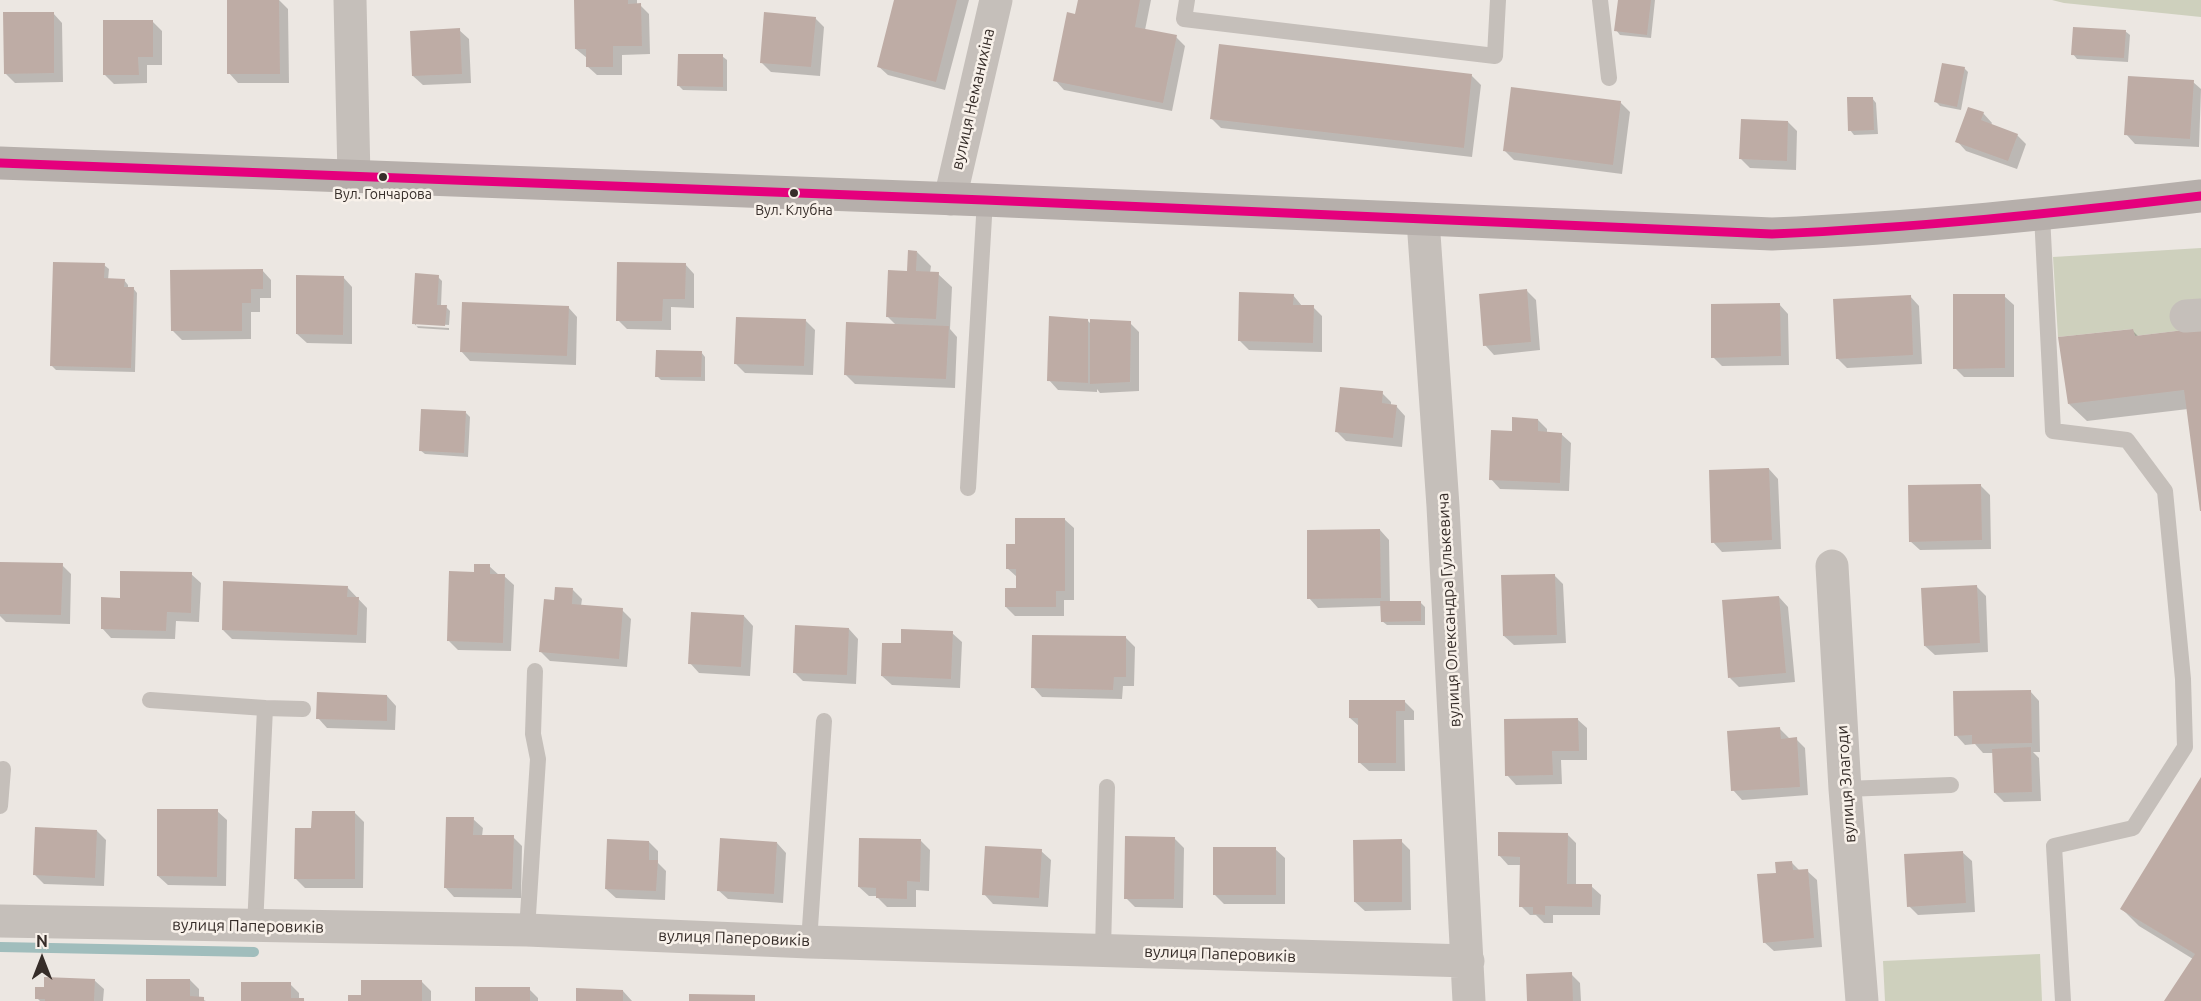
<!DOCTYPE html>
<html>
<head>
<meta charset="utf-8">
<style>
  body { margin:0 }
  #map { position:relative; width:2201px; height:1001px; overflow:hidden; background:#ece7e2; font-family:Ubuntu,sans-serif }
  canvas { display:block }
  .north { position:absolute; left:12px; top:929px; width:60px; height:60px; -webkit-text-stroke:4px #f8f1ea; paint-order:stroke; rotate:0deg; font-size:16px; font-weight:700; line-height:24px; text-align:center; color:#362d29 }
  .north::after { content:''; display:block; margin:auto; width:21px; height:27px; background:#362d29; clip-path:polygon(50% 0,100% 100%,50% 72%,0 100%) }
</style>
</head>
<body>
<div id="map">
<canvas width="2201" height="1001"></canvas>
<div class="north">N</div>
</div>
<script>
const c = document.querySelector('canvas').getContext('2d');
c.lineJoin = 'round';
function fillPath(path, color) {
  c.fillStyle = color;
  c.fill(path, 'evenodd');
}
function trace(path, color, width, dash) {
  c.strokeStyle = color;
  c.lineWidth = width;
  c.lineCap = dash ? 'butt' : 'round';
  c.setLineDash(dash || []);
  c.stroke(path);
}
function write(font, color, halo, rows, align = 'center') {
  c.font = font + ' Ubuntu,sans-serif';
  c.lineWidth = 5;
  c.setLineDash([]);
  c.textBaseline = 'middle';
  c.strokeStyle = halo;
  c.fillStyle = color;
  for (const [text, x, y, turn = 0] of rows) {
    c.save();
    c.translate(x, y);
    c.rotate((+turn || 0) * Math.PI / 180);
    c.textAlign = isNaN(turn) ? turn : align;
    if (halo) c.strokeText(text, 0, 0);
    c.fillText(text, 0, 0);
    c.restore();
  }
}
const green = new Path2D(`
  M2052,0H2201V17L2064,3Z
  M2201,248V328L2135,336L2132,329L2058,337L2053,257Z
  M2040,954L2042,1001H1885L1883,961Z`);
const shadow = new Path2D(`
  M279,0L288,9L289,83H238L229,73Z
  M575,0H637V5H640L649,14L650,54L622,55V75H597L587,66V58L576,49Z
  M895,0H969L945,90L888,75L878,66Z
  M1080,0H1151L1145,30L1176,37L1185,46L1172,111L1064,90L1055,80L1076,16Z
  M1619,0H1655L1651,38L1620,35L1616,30Z
  M53,13L62,23L63,82L15,83L5,73Z
  M815,18L824,27L820,76L771,72L761,62Z
  M152,21L162,31V65H147V83L114,84L105,75Z
  M459,30L469,39L471,83L423,85L413,76Z
  M2125,31L2130,35L2128,62L2077,59L2073,54Z
  M722,56L727,60V91L683,90L679,86Z
  M1964,68L1968,72L1961,110L1940,106L1936,102Z
  M1471,75L1481,85L1472,157L1221,128L1211,118Z
  M2193,82L2201,89L2199,147L2135,144L2126,134Z
  M1872,98L1876,103L1878,134L1854,135L1850,130Z
  M1620,102L1630,112L1622,174L1514,160L1504,150Z
  M1983,113L1992,123L1991,125L2017,135L2026,144L2017,169L1966,151L1957,141Z
  M1788,122L1797,131L1796,170L1750,168L1741,159Z
  M917,252L931,266L930,273L938,274L952,287L950,329L957,337L955,388L855,384L845,374L897,326L887,316Z
  M685,264L694,274V308L671,307V330L627,329L618,320Z
  M104,265L109,269L108,280H124L128,285V288H133L137,293L135,372L56,370L52,366Z
  M262,270L271,280V298H260V312H251V339L182,340L173,331Z
  M343,277L352,287V344L307,343L297,334Z
  M438,277L442,281L441,306L446,307L450,311L449,325L416,323V326L449,328V330L418,328L414,323Z
  M1527,291L1536,300L1540,350L1494,355L1485,345Z
  M1293,295L1302,306L1313,307L1322,316V352L1249,350L1239,340Z
  M1910,296L1919,306L1922,364L1847,368L1837,358Z
  M2004,296L2014,305V377H1964L1955,368Z
  M1779,304L1788,314L1789,365L1722,366L1713,357Z
  M568,307L577,317L576,365L470,361L461,351Z
  M805,320L815,330L813,375L745,373L736,364Z
  M1087,320L1092,325L1130,323L1139,332V391L1100,393L1097,389V392L1058,390L1049,380Z
  M2201,329V510L2188,409L2087,421L2069,404L2132,330L2139,337Z
  M701,352L705,357V381L661,380L657,376Z
  M1382,393L1391,402V406H1396L1405,416L1402,447L1346,441L1337,432Z
  M466,413L470,417L468,457L425,454L420,450Z
  M1538,420L1547,429V433L1561,434L1571,443L1569,491L1500,489L1491,479L1513,432Z
  M1769,469L1778,479L1781,549L1722,552L1713,542Z
  M1981,486L1990,495L1991,549L1920,550L1910,541Z
  M1064,519L1074,528V600H1064V616H1015L1006,607L1018,589L1017,577L1007,568Z
  M1380,530L1389,540L1390,603L1420,602L1425,607V625H1387L1382,621V606L1318,608L1309,598Z
  M0,563L62,565L71,574L70,624L6,622L0,616Z
  M489,566L499,575L504,576L514,585L511,651L458,650L449,641L476,573Z
  M191,574L201,583L199,622L176,621L175,639L111,638L102,628L121,599Z
  M1554,575L1563,584L1566,643L1514,645L1504,636Z
  M1976,586L1986,596L1988,652L1935,655L1925,646Z
  M347,587L367,608L366,643L232,639L223,630Z
  M573,590L582,599L581,606L622,610L631,619L627,667L550,661L541,652L555,602Z
  M1779,597L1788,607L1795,682L1739,687L1730,678Z
  M744,616L753,626L750,676L699,673L690,663Z
  M849,629L858,639L856,684L803,681L794,672Z
  M952,633L962,642L960,688L892,685L882,676L903,645Z
  M1126,638L1135,647L1134,686H1123L1122,699L1042,697L1033,687Z
  M2030,691L2039,701L2040,752H2033L2039,758L2041,801L2004,802L1995,793L1993,753H1983L1975,744L1965,745L1956,735Z
  M387,696L396,706L395,730L327,728L318,718Z
  M1404,701L1414,711V720H1404L1405,771H1369L1359,762L1360,727L1350,718Z
  M1577,719L1587,728V760H1561L1562,784L1516,785L1507,775Z
  M1780,729L1789,738L1796,739L1805,748L1808,795L1742,800L1733,790Z
  M2201,780V1001H2166L2193,959L2139,926L2122,909Z
  M217,811L227,820L226,886L168,885L158,876Z
  M355,813L364,822L363,888H305L295,878L313,829Z
  M473,819L483,828L482,836L513,837L522,846L521,898L454,897L445,887Z
  M97,831L106,840L104,886L44,884L35,875Z
  M1567,834L1576,843V885L1591,886L1601,895L1600,915H1553V923H1544L1536,915H1530L1521,906L1522,865H1508L1499,855Z
  M1174,838L1184,848L1183,908L1135,907L1126,898Z
  M921,841L930,850L929,891L916,890V907H887L876,896H869L859,887Z
  M1401,841L1410,850L1411,910L1365,911L1355,902Z
  M649,842L658,851V863L666,871L665,900L616,898L606,889Z
  M777,843L786,853L783,903L728,899L718,890Z
  M1275,849L1285,858V904H1224L1214,894Z
  M1041,851L1051,860L1048,907L993,904L984,894Z
  M1962,852L1972,861L1975,912L1918,915L1909,906Z
  M1792,863L1800,871H1807L1817,880L1822,947L1774,951L1764,942L1778,874Z
  M1571,974L1580,983L1581,1001H1528Z
  M94,980L104,989L103,1001H40L37,998Z
  M190,980L199,989V998L206,1001H147Z
  M422,982L431,991V1001H350Z
  M290,984L299,993V1000L305,1001H243Z
  M529,989L538,998V1001H477Z
  M623,991L632,1001H577Z`);
const stream = new Path2D(`
  M0,947L254,952`);
const building = new Path2D(`
  M227,0H279L280,74H227Z
  M574,0H628V4L641,3L642,46H613V67H586V49H575Z
  M894,0H957L936,82L877,67Z
  M1078,0H1140L1135,27L1177,35L1163,103L1053,81L1067,12L1075,14Z
  M1618,0H1651L1647,35L1614,31Z
  M3,12H54V73L4,74Z
  M764,12L816,17L811,67L760,63Z
  M103,20H153V57H138L139,75H103Z
  M2073,27L2126,30L2124,58L2071,55Z
  M460,28L462,74L412,76L410,31Z
  M1219,44L1472,74L1464,148L1210,119Z
  M678,54H723V87L677,86Z
  M1942,63L1965,67L1957,107L1934,102Z
  M2128,76L2194,80L2190,139L2124,135Z
  M1511,87L1621,101L1613,165L1503,151Z
  M1847,97H1873L1874,130L1848,131Z
  M1968,107L1984,112L1981,120L2018,134L2008,161L1955,142Z
  M1741,119L1788,121L1787,161L1739,159Z
  M908,250L917,251L916,271L939,272L936,319L886,317L888,270L907,271Z
  M53,262L105,263L104,278L125,279L124,287H134L131,368L50,366Z
  M617,262L686,263L685,299H663L662,321H616Z
  M263,269V289H251V303H242V331H171L170,270Z
  M415,273L439,275L437,305H447L445,326L412,324Z
  M296,275L344,276L343,335L296,334Z
  M1527,289L1531,342L1483,346L1479,294Z
  M1239,292L1294,294L1293,305H1314L1313,343L1238,341Z
  M1953,294H2005V368L1953,369Z
  M1911,295L1913,355L1836,359L1833,299Z
  M462,302L569,306L567,356L460,352Z
  M1780,303L1781,356L1711,358V304Z
  M1049,316L1088,319V383L1047,381Z
  M736,317L806,319L804,366L734,364Z
  M1090,319L1131,321L1130,382L1090,384Z
  M846,322L949,326L946,379L844,375Z
  M2201,328V511H2200L2184,390L2068,404L2058,337L2133,329L2135,336Z
  M656,350L702,351L701,377H655Z
  M1340,387L1383,391L1382,403L1397,405L1393,438L1335,432Z
  M421,409L466,411L464,453L419,451Z
  M1512,417L1538,419V431L1562,433L1560,483L1489,480L1491,430L1512,431Z
  M1769,468L1772,540L1711,543L1709,470Z
  M1981,484L1982,540L1909,542L1908,485Z
  M1015,518H1065V591H1056V607H1005V588H1016V569H1006V544H1015Z
  M1380,529L1381,598L1307,599V530Z
  M0,562L63,563L61,615L0,614Z
  M474,564H490V574H505L503,643L447,641L449,571L474,572Z
  M120,571L192,572L191,613L167,612L166,631L101,629V597L120,598Z
  M1555,574L1557,635L1503,636L1501,575Z
  M223,581L348,586L347,597H359L357,635L222,630Z
  M1977,585L1980,643L1924,646L1921,588Z
  M555,587L573,588L572,604L623,608L619,659L539,652L544,599L554,600Z
  M1779,596L1786,673L1728,678L1722,600Z
  M1380,601H1421V621L1381,622Z
  M691,612L744,615L741,667L688,664Z
  M795,625L849,628L847,675L793,673Z
  M901,629L953,631L951,679L881,676L882,643H901Z
  M1032,635L1126,636V677H1114L1113,690L1031,688Z
  M2031,690L2032,743L1972,744V735L1954,736L1953,691Z
  M317,692L387,695V721L316,719Z
  M1349,700H1405V711H1396V763H1358V718H1349Z
  M1578,718L1579,751H1552L1553,775L1505,776L1504,719Z
  M1780,727L1781,739L1797,737L1800,787L1731,791L1727,731Z
  M2031,747L2032,792L1994,793L1992,749Z
  M2201,777V1001H2164L2195,954L2120,909Z
  M157,809H218L217,877L157,876Z
  M312,811H355V879H294L295,828H311Z
  M446,817H474L473,835H514L512,889L444,888Z
  M35,827L97,830L95,878L33,875Z
  M1498,832L1568,833L1567,884H1592V907L1545,906V915L1533,914V907H1519L1520,857L1498,856Z
  M1125,836L1175,837L1174,899H1124Z
  M720,838L777,842L774,894L717,891Z
  M859,838L921,839L920,882L907,881V899L876,898V888L858,887Z
  M607,839L649,841V860H658L656,891L605,889Z
  M1402,839V902H1354L1353,840Z
  M985,846L1042,849L1039,898L982,895Z
  M1213,847H1276V895H1213Z
  M1963,851L1966,903L1907,907L1904,854Z
  M1792,861L1793,870L1808,869L1814,938L1763,943L1757,874L1776,873L1775,862Z
  M1572,972L1573,1001H1527L1526,974Z
  M44,977L95,979L94,1001H45V999H35V987H44Z
  M146,979H190V996L204,997V1001H146Z
  M361,980H422V1001H348V995H361Z
  M241,982H291V998H304V1001H241Z
  M475,987H530V1001H475Z
  M576,988L623,990V1001H576Z
  M689,994L755,995V1001H689Z`);
const lane = new Path2D(`
  M1187,0L1184,19L1495,56L1498,0
  M1600,0L1609,78
  M2042,215L2053,431L2127,440L2165,491L2183,679L2185,747L2133,828L2054,846L2063,1001
  M968,488L985,200
  M150,700L265,708L255,927
  M265,708L303,709
  M1845,789L1951,785
  M0,806L3,769
  M527,930L538,759L533,734L535,671
  M809,942L824,721
  M1103,950L1107,787`);
const street = new Path2D(`
  M350,0L354,177
  M950,199L996,0
  M1423,220L1443,506L1469,1001
  M2186,316L2201,315
  M1832,566L1845,789L1862,1001
  M0,921L527,930L809,942L1468,961`);
const secondary = new Path2D(`
  M0,163L985,200L1772,234C1916,228 2058,213 2201,196`);
const bus1 = new Path2D(`
  M0,163L985,200L1772,234C1916,228 2058,213 2201,196`);
const markers = [
  [383,177,5,"#362d29"],
  [794,193,5,"#362d29"]
];
const busNames = [
  ["Вул. Гончарова",383,194],
  ["Вул. Клубна",794,210]
];
const streetNames = [
  ["вулиця Неманихіна",973,99,-77],
  ["вулиця Олександра Гулькевича",1449,610,-93],
  ["вулиця Злагоди",1846,784,-94],
  ["вулиця Паперовиків",248,926,1],
  ["вулиця Паперовиків",734,938,2],
  ["вулиця Паперовиків",1220,954,2]
];
fillPath(green, '#ced0bd');
fillPath(shadow, '#0003');
trace(stream, '#a0bdbc', 10);
fillPath(building, '#beaca5');
trace(lane, '#c5bfba', 16);
trace(street, '#c5bfba', 33);
trace(secondary, '#b6afab', 33);
trace(bus1, '#e5007d', 9);
for (const [x, y, r, color] of markers) {
  const dot = new Path2D();
  dot.arc(x, y, r, 0, 2 * Math.PI);
  c.fillStyle = color;
  c.fill(dot);
  trace(dot, '#f8f1ea', 2);
}
write('14px', '#362d29', '#f8f1ea', busNames);
write('16px', '#362d29', '#f8f1ea', streetNames);
</script>
</body>
</html>
